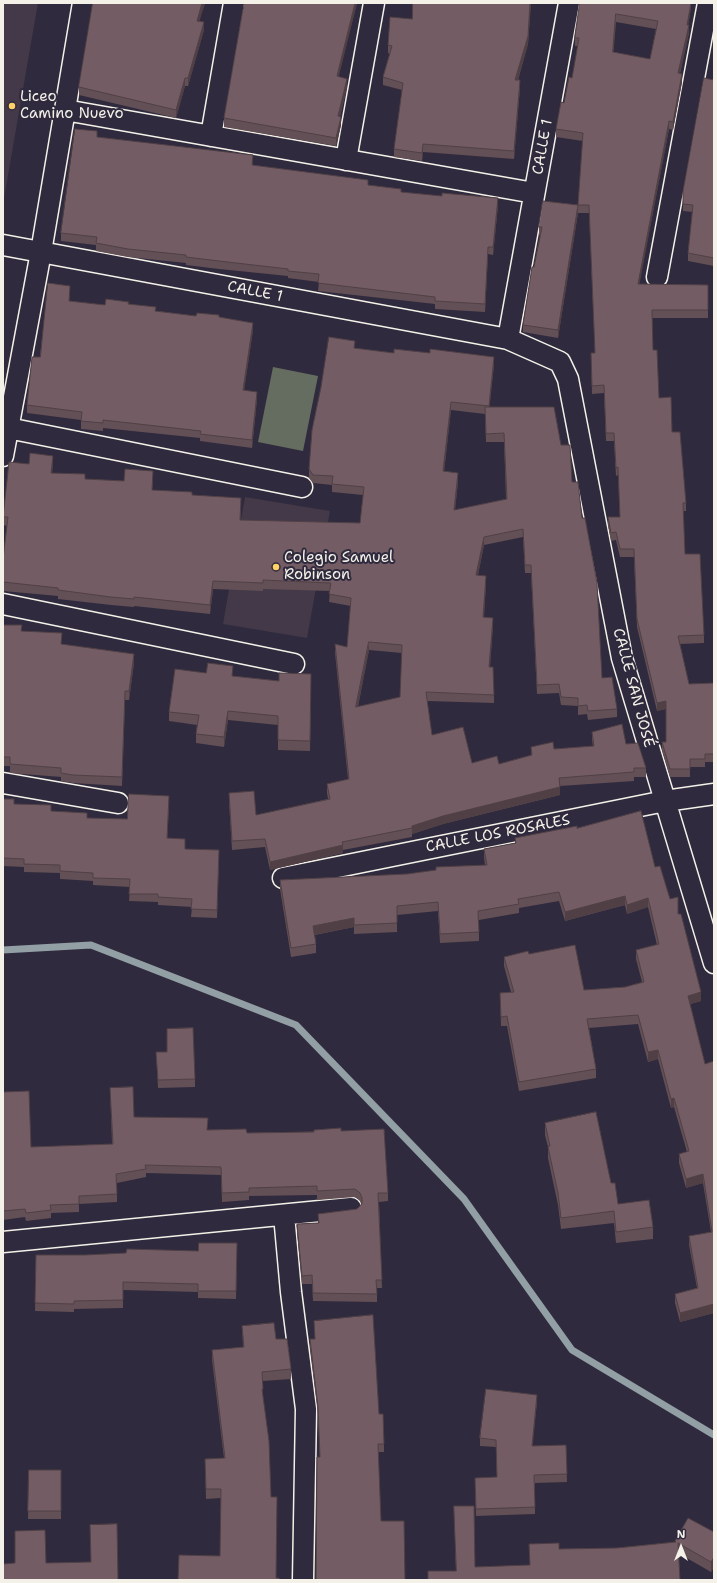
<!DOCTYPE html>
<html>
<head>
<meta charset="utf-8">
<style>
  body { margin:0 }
  #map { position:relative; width:717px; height:1583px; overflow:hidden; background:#2f2a3d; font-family:"Shantell Sans",sans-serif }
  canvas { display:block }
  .frame { position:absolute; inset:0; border:4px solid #f4f1e8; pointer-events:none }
  .north { position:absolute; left:661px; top:1527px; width:40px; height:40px; -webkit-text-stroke:3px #2f2a3d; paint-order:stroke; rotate:0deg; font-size:11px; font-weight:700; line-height:16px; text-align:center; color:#f4f1e8 }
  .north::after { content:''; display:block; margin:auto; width:14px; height:18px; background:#f4f1e8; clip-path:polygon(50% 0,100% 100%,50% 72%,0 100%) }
</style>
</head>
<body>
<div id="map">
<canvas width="717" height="1583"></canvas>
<div class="frame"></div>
<div class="north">N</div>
</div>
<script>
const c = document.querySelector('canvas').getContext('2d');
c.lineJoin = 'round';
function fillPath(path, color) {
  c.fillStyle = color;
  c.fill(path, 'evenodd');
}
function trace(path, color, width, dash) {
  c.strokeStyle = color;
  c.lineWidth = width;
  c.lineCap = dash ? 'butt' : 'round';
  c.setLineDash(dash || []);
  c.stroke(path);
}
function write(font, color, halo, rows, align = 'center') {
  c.font = font + ' "Shantell Sans",sans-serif';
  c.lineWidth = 4;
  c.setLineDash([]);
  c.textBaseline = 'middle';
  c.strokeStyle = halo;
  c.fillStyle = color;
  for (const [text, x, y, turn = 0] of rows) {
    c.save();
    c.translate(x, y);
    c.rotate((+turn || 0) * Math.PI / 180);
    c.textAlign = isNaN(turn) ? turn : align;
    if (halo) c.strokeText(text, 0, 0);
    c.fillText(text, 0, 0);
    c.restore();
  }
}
const built = new Path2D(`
  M3,3H38L3,204Z
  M245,497L330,511L307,638L223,624Z`);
const green = new Path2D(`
  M273,367L318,376L303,451L258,442Z`);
const stream = new Path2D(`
  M3,950L91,945L296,1025L464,1199L572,1350L714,1435`);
const street = new Path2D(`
  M65,110L534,193
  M211,136L234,3
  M346,160L374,3
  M3,245L508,339L560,362L568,379L622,658L714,963
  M657,277L708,3
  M508,339L569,3
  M3,427L302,487
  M3,456L41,252L83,3
  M3,604L294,664
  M3,783L118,803
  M283,878L665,801L714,794
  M284,1215L291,1292L306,1409L303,1580
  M3,1242L351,1208`);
const wall = new Path2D(`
  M93,3H205L199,21L204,30L188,86H185L176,118L79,95V87Z
  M357,3L338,77L347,87L340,117L341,125L336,146L224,127V118Z
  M413,3H531L528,44L518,80L520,88L514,159L423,152L422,161L394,157V149L402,90L383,85V77L390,54L388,53V45L412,19Z
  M580,3H691V8L688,25L689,33L680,74L682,82L673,130L669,129L639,284L708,285V318H652L653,350L659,398L672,432L686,503V511H683L685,554L704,635V643L680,644L689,684L714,683V762H705V767H690V777H670L662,750V742H666V709L657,711L637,627L634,557H620L616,540L611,541L608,525V517H620L618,475L616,476L614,441H606L604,393L592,394L591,353H595L589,213H578L558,338L523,332V325L540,235H539V227L578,205L583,141L556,137V129L572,78L578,46H575V38ZM616,22L656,29L650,59L613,52Z
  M714,80V266L688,261V253L693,212L683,211V192Z
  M97,137L253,163V165L368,185L401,192L498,206L493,255L488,254L485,312L435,309V304L318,291L319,282L288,278V276L219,269L186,265V263L128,257L96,251V245L61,241V233Z
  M70,293L69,301L105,305L129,304L156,311L196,316L219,317L253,330L244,390L257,399L252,448L200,441V438L103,428V431L81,429V420L27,413V405L40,357Z
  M355,349L494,365L489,407L561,445L572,482L582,518L602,678L617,709V717L588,720L587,714L578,715V706L561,705L559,693L537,694L531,573H525L523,537L484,545L478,575L486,584L484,617L493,626L490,667L494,695V703L427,701L432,735L472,763L499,764L531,755V747L554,749L593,746L592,740V732L626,744L646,768V777H634V781L560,786V795L443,824L412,834V837L343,850V853L270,870L265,847L232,850L229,802V793L256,815L328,799L327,793V784L348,779L335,653V644L347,647L351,606L329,602L330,591L263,589V591L213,589L210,614L134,606V607L111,605L58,599V596L3,591V559L7,526L3,525V517L29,464H53L52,473L85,479L124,481L153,479L152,490L192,495L241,506L240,520L360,523L363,495L332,492V485L313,483L309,478V469ZM451,410L485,414L486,442H504L506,499L455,510L458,482L444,472ZM369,650L402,653L400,697L358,707Z
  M3,625L22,631L62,644L134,663L129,700H125L122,786L73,783L61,781V777L10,773V766H3Z
  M311,674L310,751L278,750V725L228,720L224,747L196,743V734L197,725L169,721V712L233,676L279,681Z
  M3,799L14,804L87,818L127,819L169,804L167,838L185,849L219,858L217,918L191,917L192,907L158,905V902L129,901L130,887L93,885V881L60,879V873L24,872V867L3,866Z
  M577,828L655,867L678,914L701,1001L690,1004L705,1064L714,1061V1313L680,1322L675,1303V1294L697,1288L689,1245V1236L711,1232L703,1183L686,1188L679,1163V1154L687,1152L674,1107L671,1108L658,1059L648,1062L638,1024L589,1028L596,1069V1078L519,1091L507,1026H501L500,993L511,992L504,966V957L529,954L584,990L625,987L642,982L636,959V950L657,945L648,907L627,914L625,905L565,921L559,901L519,908V913L479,920V941L440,943L438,911L397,915V932L354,934V927L315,935L316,944V953L291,957L280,889V880L407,874L485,865L484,858V849L515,844V838Z
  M156,1052H167L195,1079V1087L158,1088Z
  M110,1088L134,1117L207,1130L247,1133L341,1131L388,1193V1201L379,1202L382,1288H377V1302L313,1301L312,1284H302L297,1232V1224L318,1223V1214L357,1209L361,1204L360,1201L355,1197L317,1200V1195L249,1196V1200L222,1202L221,1175L146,1173V1177L117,1183V1202L79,1204V1212L51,1213V1218L26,1221L25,1217L3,1220V1092L31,1147L112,1144Z
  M545,1123L611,1183L618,1204L653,1227V1239L616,1243L614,1223L561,1229L558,1205L548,1158V1147L545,1135Z
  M237,1243L236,1299L198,1298V1292L123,1290V1308L74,1309V1312L35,1311L36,1255H85L198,1251Z
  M242,1326L276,1339L291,1369V1379L263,1381V1398L271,1497L276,1578L220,1556L221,1498L206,1499L205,1459L224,1458L212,1360V1350L243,1347Z
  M310,1339L379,1414L384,1444V1452H378L381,1521L405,1580L320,1457L318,1415L310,1347Z
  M537,1402L532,1446L566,1445L567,1482L535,1483V1514L476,1516L475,1478L497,1477L496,1447L480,1446V1438Z
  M29,1470H61V1519H28Z
  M714,1532V1567L711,1572L678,1553L680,1580L455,1571L475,1567L529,1565L559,1549L617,1548L675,1542V1541Z`);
const shadedWall = new Path2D(`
  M202,3H205L197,29V21Z
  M355,3H357L337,84V76Z
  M530,3H531L528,44L515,88V80Z
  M691,3V8L687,33V25Z
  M616,14V22L613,60V52Z
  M204,22V30L188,86V78Z
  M689,25V33L678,81V73Z
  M682,74V82L673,130V122Z
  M185,78V86L176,118V110Z
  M347,79V87L338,124V116Z
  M520,80V88L514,159V151Z
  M341,117V125L336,146V138Z
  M669,121V129L638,292V284Z
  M423,144V152L422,161V153Z
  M498,198V206L493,255V247Z
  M578,205V213L558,338V330Z
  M488,247V254L485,312V304Z
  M70,286V293L69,309V301Z
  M253,323V330L243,398V390Z
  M494,357V365L489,414V406Z
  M257,392V399L252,448V440Z
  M451,402V410L443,480V471Z
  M53,456V464L51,481V473Z
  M458,473V482L454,518V510Z
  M241,498V506L240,529V520Z
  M484,537V545L476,584V575Z
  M486,576V584L483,625V617Z
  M213,581V589L210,614V605Z
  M493,618V626L489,675V667Z
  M369,642V650L356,716V707Z
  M134,654V663L129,700V691Z
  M666,701V709L657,711V703Z
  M228,711V720L224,747V737Z
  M560,787V795L443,824L412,834V826L443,816Z
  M169,796V804L167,846V838Z
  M343,845V853L270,870V862Z
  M625,896V905L565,921V912Z
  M648,898V907L627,914V905Z
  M354,918V927L313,935V926Z
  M701,992V1001L688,1005V996Z
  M658,1050V1059L648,1062V1052Z
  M674,1098V1107L671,1108V1099Z
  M703,1174V1183L686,1188V1179Z
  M714,1304V1313L680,1322V1313Z
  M537,1395V1402L532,1454V1446Z
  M714,1557V1567L711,1572V1562Z`);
const building = new Path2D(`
  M93,3H202L197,21L204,22L188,78H185L176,110L79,87Z
  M245,3H355L337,76L347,79L338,116L341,117L336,138L224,118L242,15Z
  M413,3H530L528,36L515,80H520L514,151L423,144L422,153L394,149L403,83L383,77L392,46L388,45L390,17L412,19Z
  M580,3H691L687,25H689L678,73L682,74L673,122L669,121L638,284L708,285V310H652L653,350H657L659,398L671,397L672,432H680L686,503H683L685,554H700L704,635L678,636L689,684L714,683V754H705V759H690V769H670L662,742H666V701L657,703L637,619L634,549H620L616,532L611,533L608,517H620L618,467L616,468L614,433H606L604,385L592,386L591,353H595L589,205H578L583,133L556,129L561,102L564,103L569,77L572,78L579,38H575ZM616,14L658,21L650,59L613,52Z
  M704,78L714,80V258L688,253L693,205L683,204V192Z
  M75,129L97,131V137L253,155L252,165L368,180V185L401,189V192L442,196V193L498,198L493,247H488L485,304L435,301V297L318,283L319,274L288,271V269L219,261L186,257V255L128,249L96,243L97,237L61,233Z
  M543,201L578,205L558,330L523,325L532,267H534L542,227H539Z
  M48,283L70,286L69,301L105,305L106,299L129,302L128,304L156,307L155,311L196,316L197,313L219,315V317L253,323L243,390L257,392L252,440L200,434L201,431L103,420V423L81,421L82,412L27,405L32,357H40Z
  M329,337L355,341L354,348L394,353V349L430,353V349L494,357L489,406L451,402L443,471L458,473L454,510L507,499L504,433L486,434L485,407H554L561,445H570L572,482H578L582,518H585L597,583L602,678L612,677L617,709L588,711L587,705L578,706V698L561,697L559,684L537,685L531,565H525L523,529L484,537L476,575L486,576L483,617L493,618L489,667H493L494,695L426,692L432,735L463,727L472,763L497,756L499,764L532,755L531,747L553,742L554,749L594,746L592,732L622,724L626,744L638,743L646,768H634V772L559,778L560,787L443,816L412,826V828L342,842L343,845L270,862L265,839L232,841L229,793L254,791L256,815L330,799L327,784L349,779L335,644L347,647L351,598L329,594L331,583L263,580V583L213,581L210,605L134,597V599L111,597L58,590V588L3,582V559L8,517H3L9,462L29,464L30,453L53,456L51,473L85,474V479L124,481L125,469L153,471L152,490L192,492V495L241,498L240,520L360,523L364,487L332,484L333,476L313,475L309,469L312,430L321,387ZM369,642L402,645L400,697L356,707Z
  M3,625H22L21,631L62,633L61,644L134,654L129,691H125L122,777L73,775L61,773V768L10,764V757H3Z
  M208,663L233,666L232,676L279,681V673L311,674L310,741L278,740V716L228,711L224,737L196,734L199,715L169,712L175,669L206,673Z
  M129,794L169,796L167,838L185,839V849L219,850L217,910L191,909L192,899L158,897V894H129L130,879L93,878V873L60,871V865L24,864V859L3,858V799H14V804L51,805V811L87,813V818L127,819Z
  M641,811L655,867L660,866L670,899L678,897V914H681L701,992L688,996L705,1064L714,1061V1304L680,1313L675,1294L698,1288L689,1236L712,1232L703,1174L686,1179L679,1154L689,1151L674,1098L671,1099L658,1050L648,1052L638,1015L587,1019L596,1069L519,1082L507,1016L501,1017L500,993L514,992L504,957L528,951L529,954L575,945L584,990L625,987L644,982L636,950L659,944L648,898L627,905L625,896L565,912L559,892L518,899L519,904L478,911L479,932L440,934L438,902L397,906V923L354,925V918L313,926L316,944L291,948L280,880L407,874L436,870V867L487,865L484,849L516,843L515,838L577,826V828Z
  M193,1028L195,1079L158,1080L156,1052H167V1029Z
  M133,1087L134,1117L208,1118L207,1130L246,1129L247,1133L314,1132V1130L341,1128V1131L384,1129L388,1193H378L382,1280H376L377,1294L313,1293L312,1275L302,1276L297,1224L319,1223L318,1214L357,1209L362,1204V1198L360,1193L355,1189L317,1191V1186L249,1188V1192L222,1193L221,1167L145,1165L146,1169L116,1174L117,1194L79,1196V1204L50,1205L51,1210L26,1213L25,1209L3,1211V1092L29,1091L31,1147L113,1144L110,1088Z
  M596,1112L611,1183H615L618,1204L649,1200L653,1227L616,1232L614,1211L561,1218L558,1193L548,1147L550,1146L545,1123Z
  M199,1243H237L236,1291H198V1284L123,1282V1300L74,1301V1304L35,1303L36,1255H85L126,1253L127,1249L198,1251Z
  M373,1315L379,1414H383L384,1444H378L381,1521H404L405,1580H316L317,1457H320L318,1407L310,1339H315L314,1321Z
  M274,1323L276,1339H287L291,1369L262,1372L263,1389H262L269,1441L271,1497H277L276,1578H279V1580H178L179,1555L220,1556L221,1489H206L205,1459L225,1458L212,1350L244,1347L242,1326Z
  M486,1389L537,1395L532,1446L566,1445L567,1474L534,1475L535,1507L476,1509L475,1478L497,1477L496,1440L480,1438Z
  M29,1470H61V1511H28Z
  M454,1506H474L475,1567L530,1565L529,1544L559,1543V1549L617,1548L676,1542L675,1541L688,1518L714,1532V1557L711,1562L678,1543L680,1580H428V1571H456Z
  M117,1524L118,1580H3V1564L15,1563V1531L45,1530L46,1563L91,1562L90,1525Z`);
const markers = [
  [12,106,4,"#ffd166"],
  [276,567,4,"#ffd166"]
];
const poiNames = [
  ["Liceo",20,97],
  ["Camino Nuevo",20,114],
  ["Colegio Samuel",284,558],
  ["Robinson",284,575]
];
const streetNames = [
  ["CALLE 1",543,147,-80],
  ["CALLE 1",255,292,11],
  ["CALLE SAN JOSÉ",633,688,75],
  ["CALLE LOS ROSALES",498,834,-11]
];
fillPath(built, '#433949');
fillPath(green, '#656d60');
trace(stream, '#929fa5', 7);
trace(street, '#f4f1e8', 23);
trace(street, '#2f2a3d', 20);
fillPath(wall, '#634f56');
fillPath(shadedWall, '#504046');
fillPath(building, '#735c64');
trace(building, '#504046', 1);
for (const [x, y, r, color] of markers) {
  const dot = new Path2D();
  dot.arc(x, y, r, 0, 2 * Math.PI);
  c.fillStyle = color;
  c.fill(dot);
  trace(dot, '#2f2a3d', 1.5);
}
write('15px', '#f4f1e8', '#2f2a3d', poiNames, 'left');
write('15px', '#f4f1e8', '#2f2a3d', streetNames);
</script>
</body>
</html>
